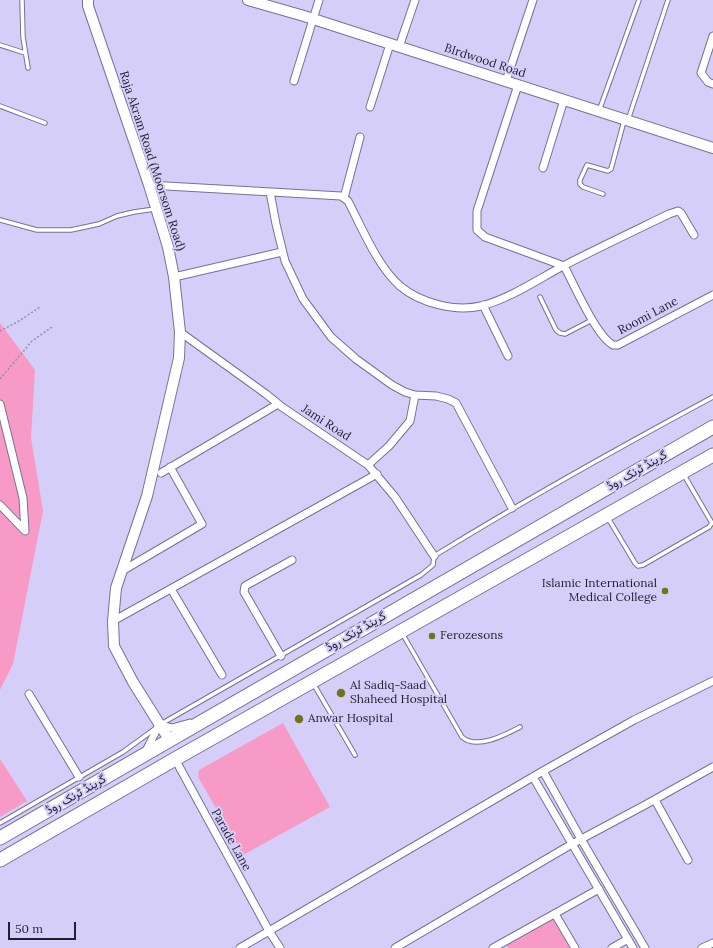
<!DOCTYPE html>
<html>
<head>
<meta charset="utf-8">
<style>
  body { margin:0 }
  #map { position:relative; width:713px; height:948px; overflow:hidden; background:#d4cef9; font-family:Lora,serif }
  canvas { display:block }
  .scale { position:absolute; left:8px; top:922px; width:68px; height:18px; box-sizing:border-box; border:2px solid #221f2f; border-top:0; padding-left:5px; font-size:12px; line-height:14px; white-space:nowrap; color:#221f2f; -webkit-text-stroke:3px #d4cef9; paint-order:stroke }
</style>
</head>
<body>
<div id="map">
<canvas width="713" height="948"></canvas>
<div class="scale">50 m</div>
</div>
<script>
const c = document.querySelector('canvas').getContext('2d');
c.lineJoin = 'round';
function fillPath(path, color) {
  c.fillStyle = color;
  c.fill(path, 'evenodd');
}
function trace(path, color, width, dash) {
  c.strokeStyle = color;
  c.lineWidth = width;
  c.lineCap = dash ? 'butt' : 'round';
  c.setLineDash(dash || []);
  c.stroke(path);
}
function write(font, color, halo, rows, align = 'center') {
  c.font = font + ' Lora,Vazirmatn,serif';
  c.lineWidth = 4;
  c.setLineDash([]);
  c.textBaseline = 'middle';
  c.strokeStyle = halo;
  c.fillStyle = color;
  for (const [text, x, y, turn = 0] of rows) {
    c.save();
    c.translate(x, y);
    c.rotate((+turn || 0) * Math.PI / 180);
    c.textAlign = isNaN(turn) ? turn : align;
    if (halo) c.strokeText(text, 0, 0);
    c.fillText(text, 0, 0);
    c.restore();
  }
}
const green = new Path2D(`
  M0,323L35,370L31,438L43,511L13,664L0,690Z
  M283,723L330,807L243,855L198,777L199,770Z
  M0,759L27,801L0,817Z
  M555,914L575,948H508L505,942Z`);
const path = new Path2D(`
  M0,331L19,321L40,307
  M0,379L32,341L52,327`);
const lane = new Path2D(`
  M22,0L23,37L28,68
  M0,45L25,53
  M0,106L45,123
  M599,111L639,0
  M628,120L668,0
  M603,194L583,187L580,184V180L587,165L608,171L611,169L624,121
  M0,220L37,230H71L99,224L117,216L134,212L155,209
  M540,297L556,330L560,333L565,334L592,320
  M608,518L635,563L638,566L643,565L709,527L712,523L684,475
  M402,633L462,737C477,750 505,735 520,727
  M313,683L355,755
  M161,724L421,575L433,565L434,556C525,500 618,448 713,397
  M0,823L123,752L156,728`);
const street = new Path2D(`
  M713,36L701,73L708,82L713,84
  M399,47L415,0
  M294,81L319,0
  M506,81L533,0
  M518,85L477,211V230L485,237L564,266C574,284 596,336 613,345H618L713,295
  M370,107L390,44
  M543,168L564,100
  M149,185L341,196L348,201C362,228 378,267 400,286C420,303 455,312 481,306C509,299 537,280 563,266C598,248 634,231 669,214L678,211L681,213L694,235
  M270,192L276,224L285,261L303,299L331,337L356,359L392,385L405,392L415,395L436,396L448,399L456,403L512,508
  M344,198L360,137
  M174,277L282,252
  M483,305L508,356
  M180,332L266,394L282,407L368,465L395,497L434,556
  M0,404L23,498L25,531L0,505
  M368,465L389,446L410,421L415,395
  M161,473L278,404
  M122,571L202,524L170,467
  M171,589L222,675
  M113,621L377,474
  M281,656L244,592L245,586L292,560
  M29,694L79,777
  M146,751L159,725L172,728L190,723
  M175,759L269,931L280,948
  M543,771L581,839L645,948
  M533,777L633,948
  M655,800L688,860
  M555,914L575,948
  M240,948L543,771L634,720L713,681
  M395,948L572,844L645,805L713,767
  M493,948L599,889
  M612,948L628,939
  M702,948L713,943`);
const secondary = new Path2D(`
  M88,0V6L149,185L168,247L174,277L180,332L179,358L147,496L116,588L113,621L114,646L133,682L170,741
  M248,0L304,16L713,148`);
const highway = new Path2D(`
  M0,838L713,427
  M0,860L175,759L713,455`);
const markers = [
  [665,591,4,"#707319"],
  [432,636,4,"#707319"],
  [341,693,5,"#707319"],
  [299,719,5,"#707319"]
];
const streetNames = [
  ["BIrdwood Road",485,61,18],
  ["Raja Akram Road (Moorsom Road)",152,161,72],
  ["Roomi Lane",648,316,-28],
  ["Jami Road",326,423,33],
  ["گرینڈ ٹرنک روڈ",637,471,-30],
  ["گرینڈ ٹرنک روڈ",356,632,-30],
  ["گرینڈ ٹرنک روڈ",76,795,-30],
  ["Parade Lane",231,840,61]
];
const poiNames = [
  ["Islamic International",657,584,"right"],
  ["Medical College",657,598,"right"],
  ["Ferozesons",440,636],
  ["Al Sadiq-Saad",350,686],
  ["Shaheed Hospital",350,700],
  ["Anwar Hospital",308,719]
];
fillPath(green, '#f79ac5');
trace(lane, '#777198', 5.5);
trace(street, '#777198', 9);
trace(secondary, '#777198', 12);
trace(highway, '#777198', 15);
trace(path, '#938eaf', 1.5, [2, 2]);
trace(lane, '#fff', 3.5);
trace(street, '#fff', 7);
trace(secondary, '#fff', 10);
trace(highway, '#fff', 13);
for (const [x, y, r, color] of markers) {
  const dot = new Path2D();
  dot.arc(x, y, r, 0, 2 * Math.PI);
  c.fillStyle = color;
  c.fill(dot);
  trace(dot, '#d4cef9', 1.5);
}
write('12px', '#221f2f', '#d4cef9', streetNames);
write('12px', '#221f2f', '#d4cef9', poiNames, 'left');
</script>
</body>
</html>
